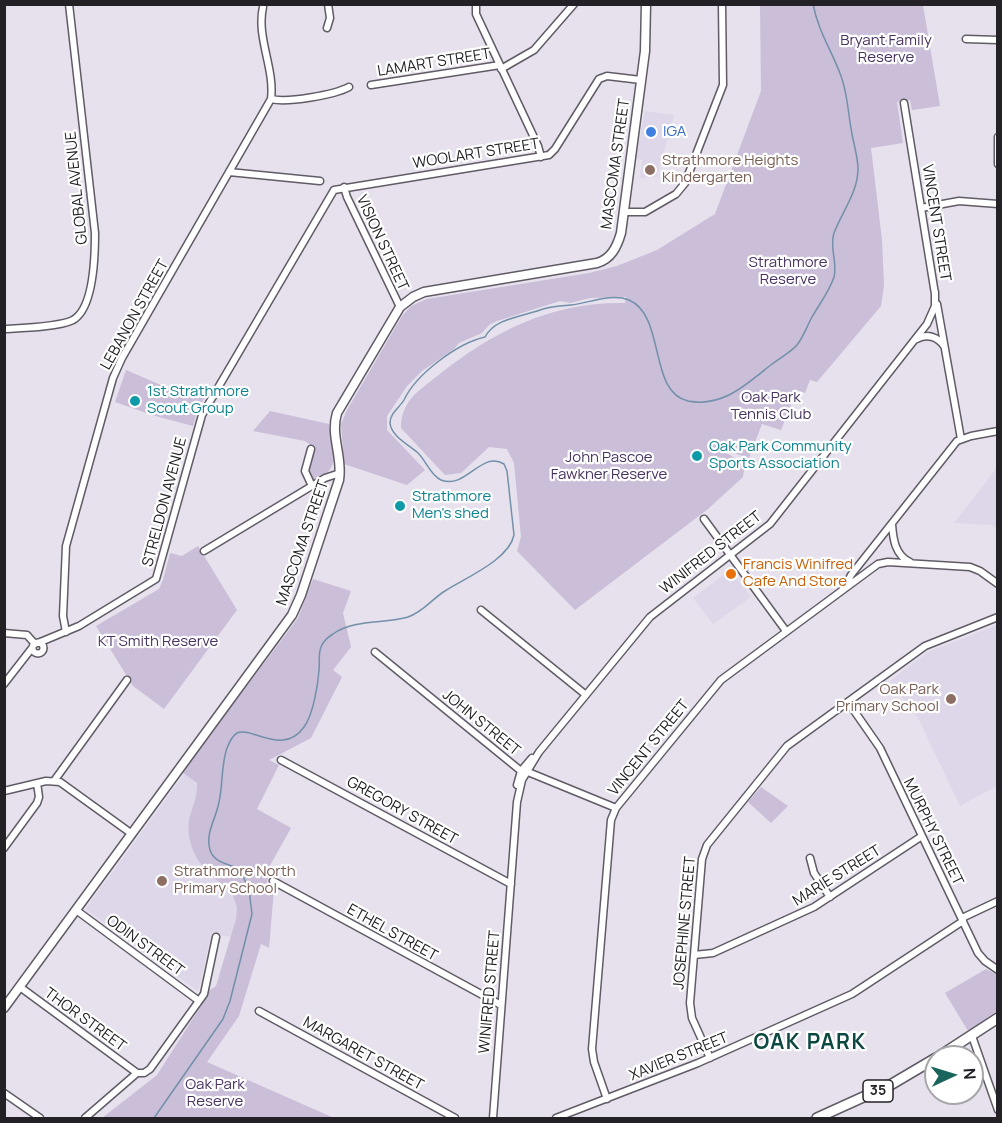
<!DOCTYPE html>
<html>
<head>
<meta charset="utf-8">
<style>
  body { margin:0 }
  #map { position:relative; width:1002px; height:1123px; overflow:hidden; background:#e6e1ed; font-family:Manrope,sans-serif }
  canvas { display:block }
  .frame { position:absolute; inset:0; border:6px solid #232125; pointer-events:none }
  .north { position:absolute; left:924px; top:1045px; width:60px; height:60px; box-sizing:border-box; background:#fff; border:2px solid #a7a6a8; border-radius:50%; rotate:86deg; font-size:16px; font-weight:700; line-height:24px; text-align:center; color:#232125 }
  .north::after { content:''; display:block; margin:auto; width:21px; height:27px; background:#19645b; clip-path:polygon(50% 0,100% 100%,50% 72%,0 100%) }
</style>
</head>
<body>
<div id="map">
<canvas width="1002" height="1123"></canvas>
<div class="frame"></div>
<div class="north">N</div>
</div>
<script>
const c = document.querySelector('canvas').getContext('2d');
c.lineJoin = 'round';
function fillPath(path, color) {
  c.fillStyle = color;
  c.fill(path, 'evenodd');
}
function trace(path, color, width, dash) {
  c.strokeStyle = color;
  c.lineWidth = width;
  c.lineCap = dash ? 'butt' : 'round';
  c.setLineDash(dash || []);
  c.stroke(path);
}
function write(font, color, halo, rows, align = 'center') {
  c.font = font + ' Manrope,sans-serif';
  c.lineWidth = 4.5;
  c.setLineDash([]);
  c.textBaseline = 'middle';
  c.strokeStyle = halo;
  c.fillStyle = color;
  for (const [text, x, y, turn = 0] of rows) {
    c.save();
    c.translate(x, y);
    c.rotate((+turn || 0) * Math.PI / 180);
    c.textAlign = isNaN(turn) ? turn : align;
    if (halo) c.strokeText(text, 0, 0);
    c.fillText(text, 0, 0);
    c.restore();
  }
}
const built = new Path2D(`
  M645,111L674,115L657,177L640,178L642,160L636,159Z
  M996,469L997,529L992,525L954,523Z
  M730,570L751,597L713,624L693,598Z
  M997,625V786L960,806L918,718L890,681L928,652Z
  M185,773L197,783V794L189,821L202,866L210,875L231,888L237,908L236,919L231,937L211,934L199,989L196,990L87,910V907Z`);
const green = new Path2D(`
  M760,5H923L940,106L912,110L910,100L897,102L903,143L871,148L882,240L884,285L881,306L817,382L810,380L805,393L797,390L781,430L762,424L749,458L721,449L745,465L743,477L708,509L575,610L517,551L521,537L514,463L507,449L489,447L461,473L445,475L401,428C401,402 417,392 436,377C492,332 550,302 625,303L626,297L590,298L570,303L560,301L497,321L489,325L482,333L459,343L454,349L422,371L407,386L387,416V430L425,470L407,485L344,464L341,424L347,410L402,316L411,306L427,299L589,273L617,266L657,250L715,214L761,91Z
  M126,370L161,385L205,397L198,409L193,426L152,415L115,402Z
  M270,411L329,424C330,440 341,464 325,474C320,477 318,479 312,479L307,470L313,447L305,441L253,431Z
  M198,546L237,610L164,709L133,686L96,626L159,589L163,580L170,553L182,556Z
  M313,579L351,591L343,613L351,647L333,670L342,677L311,738L269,760L279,765L257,809L291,828L268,869L267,885L274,889L269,948L261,944L239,1016L207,1062L334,1118H102L157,1075L201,1006L207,992L216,986L236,919L237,908L231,889C205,876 185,850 189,820C192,807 198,797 197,783L182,772L298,618Z
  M761,787L788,806L771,823L748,802Z
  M986,969L997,975V1011L968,1031L945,993Z`);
const stream = new Path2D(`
  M154,1118L223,1019L230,1001L252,914L249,890L240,869C229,864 214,863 210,850C205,833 216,819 219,802C223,785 221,765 227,748C229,743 232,736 237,733C251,726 283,757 304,727C313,715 318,685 319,670C320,663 318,654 321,647C323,642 328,637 333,634C354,619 385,624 408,617C423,612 432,599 445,591C465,578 509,560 514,535L507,471L504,464C481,450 466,490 441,480C430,475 426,460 417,452C409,445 391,436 390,423C390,413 400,407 404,400C416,374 458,343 485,337C495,318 521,317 540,310C551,306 560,306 571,305C589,303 611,293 629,300C666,316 648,392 688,401C723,408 748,383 772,364C780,358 791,352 797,345C804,336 807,326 812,317C820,303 829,292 834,277C838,263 829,247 834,233C842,212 858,192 858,169C858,158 854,145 852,134C848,114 848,95 841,76C832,51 818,31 813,4`);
const minor = new Path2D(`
  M476,4V14L538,146L541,157
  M327,28L330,18L328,4
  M966,39L998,40
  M501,69L534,50L574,4
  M371,85L500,65
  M271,99C287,103 334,95 349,87
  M904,103L935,294
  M998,137V164
  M229,172L320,181
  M344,187L347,197L400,307
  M921,208L959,201L998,204
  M624,212H645L676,194L685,183L723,85L722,4
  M937,304L961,439
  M4,329C22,328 59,327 73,320C94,308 95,256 95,233L69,4
  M917,339C927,333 938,337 944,346
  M311,449L305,471L312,486
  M704,519L786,631
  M892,524C893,539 895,555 910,562
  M204,551L325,478L340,473
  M846,585L851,575L957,441L971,436L998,431
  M481,610L586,695
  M66,632L63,616L66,546L113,378L122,358L271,99C275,69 256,37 263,7
  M4,633L27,635L35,644
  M32.5 648a5.5 5.5 0 1 1 11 0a5.5 5.5 0 1 1-11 0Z
  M38,643L79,626L156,579L202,415L334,190L549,155L555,149L599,79L607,76L641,80
  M375,652L521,771L528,772L616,808
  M4,684L32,648
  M848,702L880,748L978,953L985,961L998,970
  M281,760L511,884
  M54,781L127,680
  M517,785L521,771L532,758
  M4,791L46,781L60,782L132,834
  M4,848L37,803L39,797L37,783
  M810,858L814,873L830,897
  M273,881L501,1005
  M76,910L199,1001
  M962,918L998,901
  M694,955L713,953L814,907L922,836
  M20,987L137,1073
  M259,1011L455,1118
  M972,1036L998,1110
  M710,1058L692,1018L690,1003L702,859L707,845L787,746L925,646L998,617
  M4,1093L40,1118
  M607,1099L594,1062L592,1049L611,820L616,808L721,680L878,564L888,562L970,567L980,571L998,584
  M85,1118L137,1073H144L150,1069L204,994L216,937
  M493,1118L517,802L522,780L539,752L650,617L770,524L927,324L935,306V292
  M556,1118L698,1063L852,994L963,921`);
const secondary = new Path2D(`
  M4,1008L292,615L301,595L339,480C343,457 330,436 337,413L400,307L413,297L424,292L597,263C611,259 617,247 621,233L645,51L646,4`);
const primary = new Path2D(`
  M938,1057L998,1018
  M817,1118L892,1084L936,1058`);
const markers = [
  [651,132,6,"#3f7fe0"],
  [650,170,6,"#8d6e63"],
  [135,401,6,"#0f9aa8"],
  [697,456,6,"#0f9aa8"],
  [400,506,6,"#0f9aa8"],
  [731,574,6,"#e8710a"],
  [951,699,6,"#8d6e63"],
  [162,881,6,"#8d6e63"]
];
const shields = [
  [878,1091,30]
];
const shieldNames = [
  ["35",878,1091]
];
const parkNames = [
  ["Bryant Family",886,41],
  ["Reserve",886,58],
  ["Strathmore",788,263],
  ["Reserve",788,280],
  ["Oak Park",771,398],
  ["Tennis Club",771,415],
  ["John Pascoe",609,458],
  ["Fawkner Reserve",609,475],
  ["KT Smith Reserve",158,642],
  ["Oak Park",215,1085],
  ["Reserve",215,1102]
];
const streetNames = [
  ["LAMART STREET",434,63,-9],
  ["WOOLART STREET",476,154,-9],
  ["MASCOMA STREET",616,164,-82],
  ["GLOBAL AVENUE",77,188,-96],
  ["VINCENT STREET",936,223,81],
  ["VISION STREET",382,243,65],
  ["LEBANON STREET",135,315,-61],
  ["STRELDON AVENUE",165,502,-75],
  ["MASCOMA STREET",303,543,-71],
  ["WINIFRED STREET",711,553,-38],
  ["JOHN STREET",481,723,39],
  ["VINCENT STREET",649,748,-51],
  ["GREGORY STREET",402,811,29],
  ["MURPHY STREET",933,832,64],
  ["MARIE STREET",837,876,-32],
  ["JOSEPHINE STREET",685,923,-85],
  ["ETHEL STREET",392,933,29],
  ["ODIN STREET",145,946,36],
  ["WINIFRED STREET",490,992,-85],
  ["THOR STREET",85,1020,36],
  ["MARGARET STREET",363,1054,29],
  ["XAVIER STREET",679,1057,-22]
];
const shopNames = [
  ["IGA",663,132]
];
const educationNames = [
  ["Strathmore Heights",662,161],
  ["Kindergarten",662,178],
  ["Oak Park",939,690,"right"],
  ["Primary School",939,707,"right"],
  ["Strathmore North",174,872],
  ["Primary School",174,889]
];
const cultureNames = [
  ["1st Strathmore",147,392],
  ["Scout Group",147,409],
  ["Oak Park Community",709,447],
  ["Sports Association",709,464],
  ["Strathmore",412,497],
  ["Men's shed",412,514]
];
const foodNames = [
  ["Francis Winifred",743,565],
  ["Cafe And Store",743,582]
];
const districtNames = [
  ["OAK PARK",810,1043]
];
fillPath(built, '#ded6e9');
fillPath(green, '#cabed8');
trace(stream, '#7290a9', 1.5);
trace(minor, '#605b65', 9);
trace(secondary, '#605b65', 11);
trace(primary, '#605b65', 12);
trace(minor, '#fff', 6);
trace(secondary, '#fff', 8);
trace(primary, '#fff', 9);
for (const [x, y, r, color] of markers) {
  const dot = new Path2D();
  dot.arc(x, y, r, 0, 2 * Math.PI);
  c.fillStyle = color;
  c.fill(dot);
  trace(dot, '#fff', 2);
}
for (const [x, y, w] of shields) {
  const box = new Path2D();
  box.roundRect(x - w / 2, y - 11, w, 22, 4.5);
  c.fillStyle = '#fff';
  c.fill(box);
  trace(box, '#232125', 1.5);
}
write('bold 14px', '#232125', null, shieldNames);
write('15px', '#493361', '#fff', parkNames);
write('15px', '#232125', '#fff', streetNames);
write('15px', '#366cbe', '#fff', shopNames, 'left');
write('15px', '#785e54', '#fff', educationNames, 'left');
write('15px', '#0d838f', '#fff', cultureNames, 'left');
write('15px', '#c56008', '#fff', foodNames, 'left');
c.letterSpacing = '1.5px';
write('bold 21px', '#0d4942', '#fff', districtNames);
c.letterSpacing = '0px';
</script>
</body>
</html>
